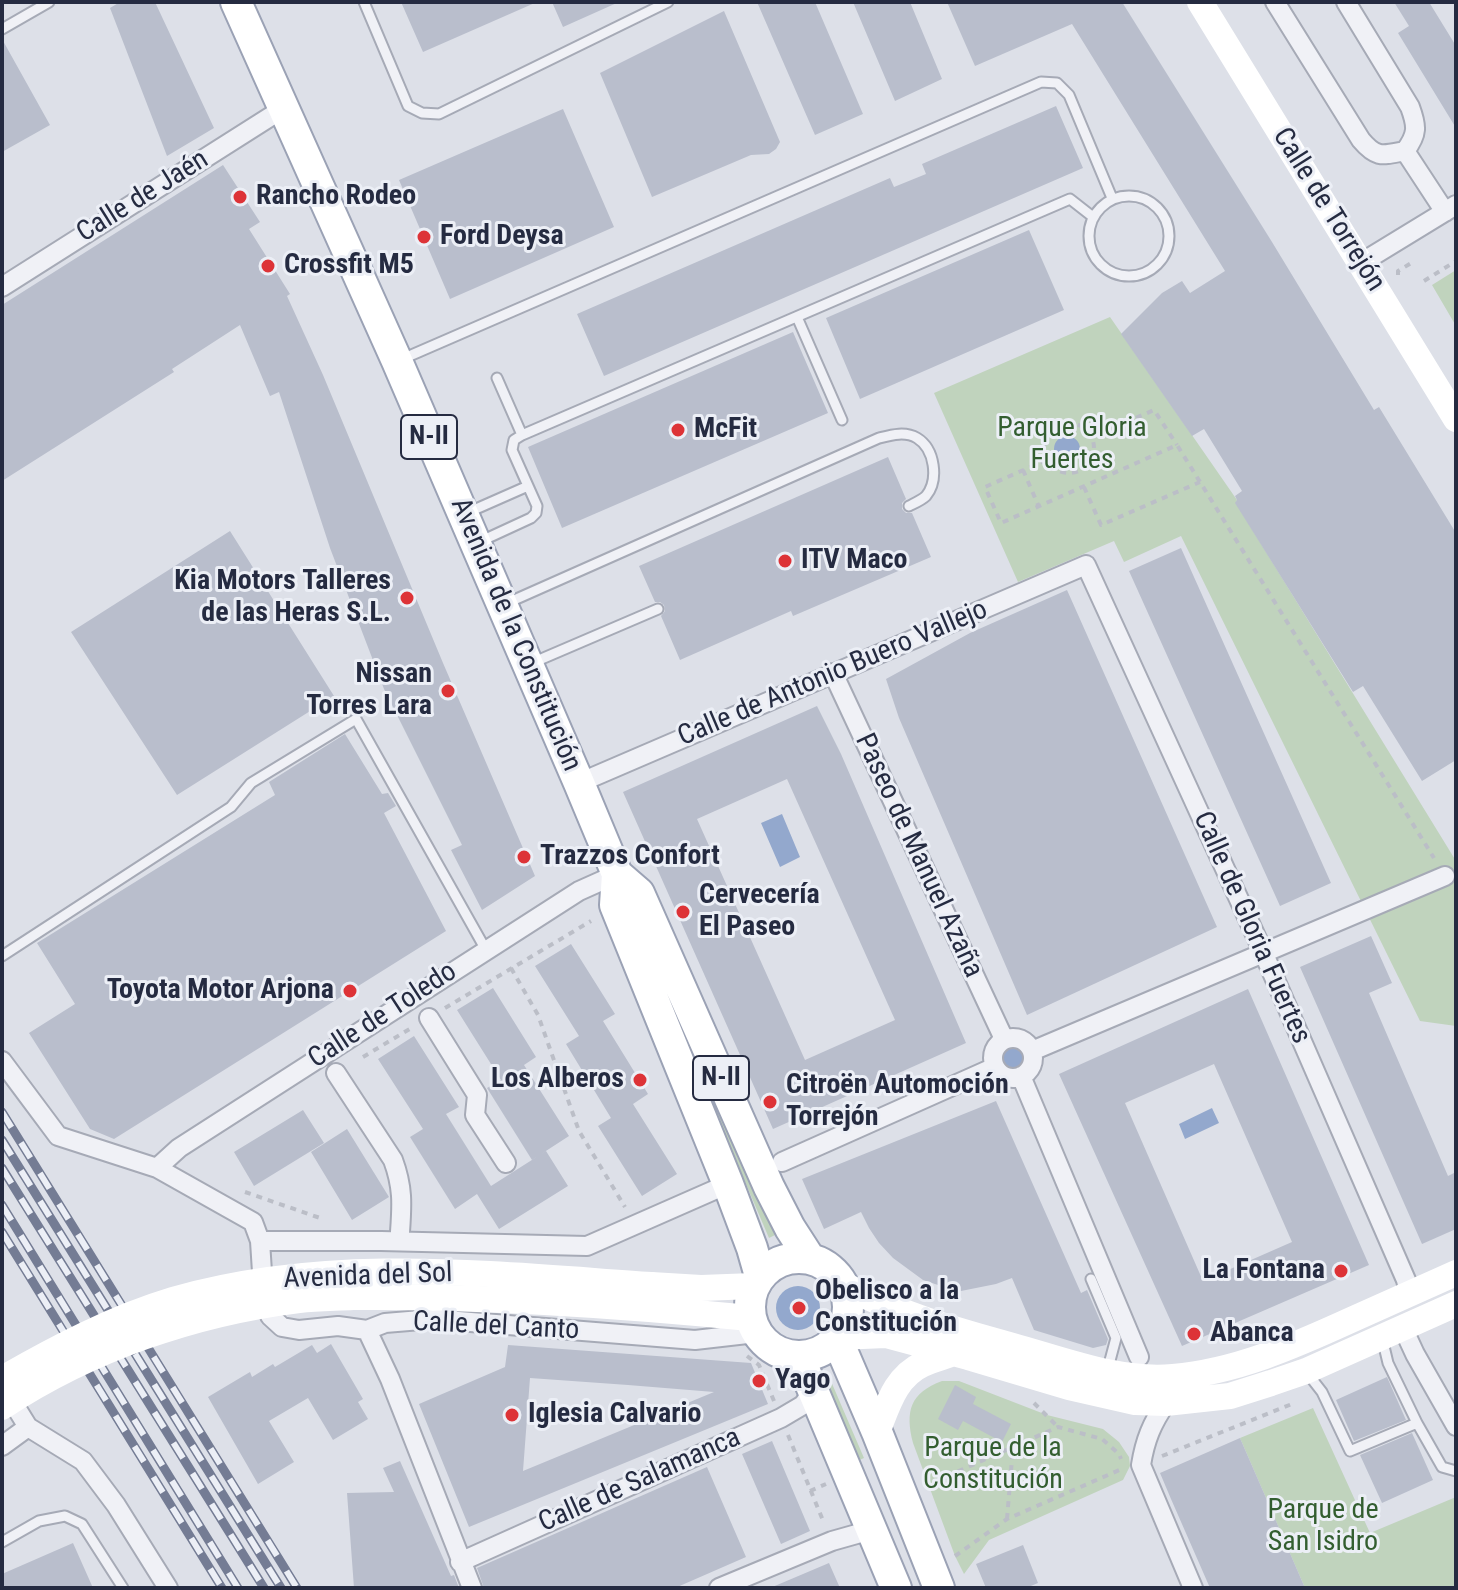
<!DOCTYPE html>
<html>
<head>
<meta charset="utf-8">
<style>
  body { margin:0 }
  #map { position:relative; width:1458px; height:1590px; overflow:hidden; background:#dde0e8; font-family:"Roboto Condensed",sans-serif }
  canvas { display:block }
  .frame { position:absolute; inset:0; border:4px solid #252b41; pointer-events:none }
</style>
</head>
<body>
<div id="map">
<canvas width="1458" height="1590"></canvas>
<div class="frame"></div>
</div>
<script>
const c = document.querySelector('canvas').getContext('2d');
c.lineJoin = 'round';
function fillPath(path, color) {
  c.fillStyle = color;
  c.fill(path, 'evenodd');
}
function trace(path, color, width, dash) {
  c.strokeStyle = color;
  c.lineWidth = width;
  c.lineCap = dash ? 'butt' : 'round';
  c.setLineDash(dash || []);
  c.stroke(path);
}
function write(font, color, halo, rows, align = 'center') {
  c.font = font + ' "Roboto Condensed",sans-serif';
  c.lineWidth = 6;
  c.setLineDash([]);
  c.textBaseline = 'middle';
  c.strokeStyle = halo;
  c.fillStyle = color;
  for (const [text, x, y, turn = 0] of rows) {
    c.save();
    c.translate(x, y);
    c.rotate((+turn || 0) * Math.PI / 180);
    c.textAlign = isNaN(turn) ? turn : align;
    if (halo) c.strokeText(text, 0, 0);
    c.fillText(text, 0, 0);
    c.restore();
  }
}
const green = new Path2D(`
  M1456,270V326L1432,285Z
  M1110,317L1237,500L1236,503L1456,861V1026L1420,1021L1181,536L1124,562L1114,541L1018,582L934,393Z
  M716,1098L775,1235L769,1238L710,1100Z
  M827,1377L830,1379L864,1458L857,1461L823,1378Z
  M942,1381H959L1047,1415L1103,1429L1119,1442L1129,1457L1130,1466L1123,1480L989,1540L964,1574L955,1556L913,1443C905,1411 910,1393 942,1381Z
  M1313,1408L1370,1533L1456,1497V1588H1305L1240,1438Z`);
const water = new Path2D(`
  M1054 449a13 13 0 1 1 26 0a13 13 0 1 1-26 0Z
  M782,814L800,857L780,867L761,823Z
  M1000 1059a13 13 0 1 1 26 0a13 13 0 1 1-26 0Z
  M1212,1108L1219,1123L1185,1139L1179,1124Z
  M776 1308a22 22 0 1 1 44 0a22 22 0 1 1-44 0Z`);
const building = new Path2D(`
  M120,2H155L214,128L167,156L110,8Z
  M401,2H537L423,52Z
  M552,2H619L563,27Z
  M757,2H815L863,114L815,135Z
  M853,2H910L942,79L895,101Z
  M947,2H1122L1272,242L1374,410L1379,407L1456,533V760L1422,781L1363,686L1353,692L1235,503L1237,500L1235,496L1242,491L1204,429L1192,436L1121,334L1162,293L1182,281L1190,293L1225,271L1072,24L975,66Z
  M1394,2H1429L1456,46V128L1398,33L1409,26Z
  M724,11L780,142L776,149L769,154L751,155L652,197L600,73Z
  M2,39L50,125L2,152Z
  M1056,106L1083,168L604,376L577,314L890,178L894,187L926,174L922,164Z
  M563,109L614,227L450,299L399,180Z
  M223,165L260,222L249,229L290,294L287,296L323,375L443,663L535,876L482,910L451,850L462,845L384,689L330,548L279,392L270,396L240,325L172,369L174,372L2,481V305Z
  M1029,230L1064,310L860,399L826,318Z
  M793,332L828,413L562,528L528,447Z
  M888,457L906,499L902,503V509L906,513H912L931,557L793,616L791,611L680,660L661,616L665,611L664,605L660,602H655L639,566Z
  M230,531L334,696L177,795L71,632Z
  M1181,548L1331,883L1280,906L1129,571Z
  M1067,590L1217,927L1027,1015L899,718L886,679L970,633Z
  M817,706L841,754L966,1043L773,1129L623,792ZM787,779L895,1020L805,1060L697,819Z
  M345,734L382,794L388,793L396,806L384,813L446,931L114,1139L90,1129L29,1033L75,1004L37,943L275,795L269,782Z
  M1371,936L1392,983L1369,993L1448,1176L1456,1172V1229L1422,1244L1300,967Z
  M571,944L615,1014L603,1021L648,1094L633,1104L677,1174L642,1196L598,1126L611,1118L566,1044L579,1036L535,966Z
  M493,988L536,1057L524,1065L569,1136L532,1160L487,1088L501,1080L457,1010Z
  M1248,989L1369,1265L1182,1346L1059,1074ZM1214,1064L1292,1242L1203,1281L1125,1103Z
  M414,1036L459,1107L446,1114L491,1186L546,1151L568,1186L499,1229L477,1194L455,1209L410,1137L423,1129L378,1059Z
  M996,1101L1081,1293L1087,1290L1108,1339L1106,1345L1093,1348L1034,1330L1012,1278L996,1284L961,1291L944,1287L923,1280L893,1258L879,1243L869,1228L861,1212L824,1229L802,1179Z
  M303,1110L324,1143L254,1186L234,1152Z
  M347,1129L389,1197L352,1220L311,1152Z
  M331,1344L363,1399L358,1402L368,1419L333,1440L308,1398L269,1421L294,1462L258,1484L208,1397L250,1372L252,1377L273,1364L275,1367L312,1345L317,1353Z
  M508,1345L751,1363L768,1404L469,1527L419,1404L505,1367ZM530,1378L628,1385L714,1392L523,1471Z
  M1387,1377L1406,1420L1354,1441L1336,1400Z
  M955,1385L976,1397L973,1404L1011,1424L1002,1442L963,1421L958,1430L938,1419Z
  M1412,1433L1433,1480L1382,1503L1360,1455Z
  M1240,1438L1283,1537L1305,1588H1210L1171,1499L1160,1473Z
  M772,1441L810,1531L781,1544L742,1454Z
  M400,1461L451,1576L454,1575L459,1588H354L347,1493L394,1492L383,1468Z
  M707,1467L746,1557L675,1588H484L477,1568Z
  M73,1543L93,1588H2V1574Z
  M1023,1545L1038,1583L1026,1588H986L976,1564Z
  M829,1563L840,1588H770Z`);
const path = new Path2D(`
  M1398,275V271L1413,262
  M1424,281L1456,261
  M1044 448a25 25 0 1 1 50 0a25 25 0 1 1-50 0Z
  M1092,437L1154,410L1177,445
  M1046,460L985,487L1001,523L1177,445L1434,858
  M1023,470L1039,507
  M1084,487L1101,525L1200,482
  M511,968L538,1015L579,1131L625,1207
  M445,1008L591,921
  M363,1057L413,1027
  M245,1192L323,1219
  M747,1356L759,1365L774,1401
  M1034,1403L1058,1427
  M788,1435L824,1523
  M1162,1456L1292,1404
  M925,1486L1058,1427L1102,1439L1119,1454L1121,1459
  M810,1491L826,1484
  M1007,1519L1013,1447
  M955,1556L1007,1519L1124,1468`);
const lane = new Path2D(`
  M364,2L408,106L422,113L439,114L668,2
  M2,29L49,2
  M1089 236a40 40 0 1 1 80 0a40 40 0 1 1-80 0Z
  M797,317L842,420
  M400,360L1041,82L1057,83L1069,95L1112,198
  M497,378L522,435
  M469,512L528,486
  M479,542L531,518L536,513L537,506L512,450L514,440L522,435L1070,199L1093,217
  M505,604L879,438C891,435 905,431 917,438C935,449 939,480 926,496C922,500 915,503 909,506
  M532,663L658,609
  M2,956L231,807L251,783L356,719L486,950
  M1091,1279L1116,1338L1108,1368
  M1308,1374L1322,1392L1350,1451L1417,1423L1388,1363L1382,1338
  M1417,1423L1442,1467L1456,1471
  M2,1542L39,1521L65,1516L82,1524L123,1588`);
const street = new Path2D(`
  M1275,2L1361,140C1377,159 1383,155 1405,151C1418,134 1417,126 1410,107L1346,2
  M1405,151L1445,212
  M1361,263L1456,205
  M2,287L284,108
  M833,673L1004,1039
  M579,783L1086,565L1264,954L1406,1280L1409,1294
  M429,1018L477,1095L475,1115L506,1163
  M993 1058a20 20 0 1 1 40 0a20 20 0 1 1-40 0Z
  M1032,1051L1445,876
  M2,1061L58,1136L157,1168L253,1222L260,1241L262,1272L270,1316L282,1327L299,1330L338,1326L367,1330L385,1323L433,1319L695,1340L756,1333
  M336,1073L393,1160C403,1187 402,1204 400,1232
  M1021,1076L1139,1357
  M782,1162L995,1067
  M157,1168L179,1148L579,891L617,874
  M260,1241H381L587,1246L728,1184
  M1403,1328L1415,1354L1456,1426
  M367,1330L390,1379L472,1588
  M7,1393L28,1427L83,1461L116,1505L168,1588
  M1166,1403C1152,1423 1145,1440 1141,1465L1193,1588
  M2,1446L28,1427
  M460,1562L781,1418L803,1405L813,1391
  M719,1588L832,1541L871,1530`);
const secondary = new Path2D(`
  M1200,2L1456,419
  M842,1284C895,1313 954,1330 1013,1346C1064,1360 1119,1382 1173,1377C1235,1372 1294,1346 1351,1320C1386,1304 1421,1289 1456,1273
  M651,1285L701,1288L754,1286
  M353,1297C486,1296 619,1305 750,1318
  M838,1337L886,1335L968,1357L1069,1387L1135,1402L1166,1403L1230,1396L1271,1383L1306,1371L1456,1304
  M877,1432C888,1405 895,1377 923,1364C933,1359 944,1357 954,1353`);
const primary = new Path2D(`
  M236,2L397,361L579,783L617,874L615,905L728,1184L752,1248L760,1276
  M617,874L639,893L769,1187L790,1228L810,1259
  M750 1307a49 49 0 1 1 98 0a49 49 0 1 1-98 0Z
  M837,1339L877,1432L939,1588
  M799,1357L896,1588`);
const rail = new Path2D(`
  M2,1112L297,1588
  M2,1140L281,1588
  M2,1168L264,1588
  M2,1205L238,1588
  M2,1232L222,1588`);
const secondaryBridge = new Path2D(`
  M2,1379C56,1348 113,1318 173,1300C330,1255 490,1274 651,1285
  M2,1407C90,1349 194,1313 299,1300C317,1298 335,1298 353,1297`);
const markers = [
  [240,197,8,"#dd3337"],
  [424,237,8,"#dd3337"],
  [268,266,8,"#dd3337"],
  [678,430,8,"#dd3337"],
  [785,561,8,"#dd3337"],
  [407,598,8,"#dd3337"],
  [448,691,8,"#dd3337"],
  [524,857,8,"#dd3337"],
  [683,912,8,"#dd3337"],
  [350,991,8,"#dd3337"],
  [640,1080,8,"#dd3337"],
  [770,1102,8,"#dd3337"],
  [1341,1271,8,"#dd3337"],
  [799,1308,8,"#dd3337"],
  [1194,1334,8,"#dd3337"],
  [759,1381,8,"#dd3337"],
  [512,1415,8,"#dd3337"]
];
const shields = [
  [429,437,56],
  [721,1078,56]
];
const shieldNames = [
  ["N-II",429,437],
  ["N-II",721,1078]
];
const streetNames = [
  ["Calle de Jaén",143,197,-32],
  ["Calle de Torrejón",1328,210,58],
  ["Avenida de la Constitución",515,635,67],
  ["Calle de Antonio Buero Vallejo",833,674,-23],
  ["Paseo de Manuel Azaña",918,856,65],
  ["Calle de Gloria Fuertes",1251,928,66],
  ["Calle de Toledo",383,1016,-33],
  ["Avenida del Sol",368,1277,-2],
  ["Calle del Canto",496,1327,3],
  ["Calle de Salamanca",640,1481,-24]
];
const poiNames = [
  ["Rancho Rodeo",256,197],
  ["Ford Deysa",440,237],
  ["Crossfit M5",284,266],
  ["McFit",694,430],
  ["ITV Maco",801,561],
  ["Kia Motors Talleres",391,582,"right"],
  ["de las Heras S.L.",391,614,"right"],
  ["Nissan",432,675,"right"],
  ["Torres Lara",432,707,"right"],
  ["Trazzos Confort",540,857],
  ["Cervecería",699,896],
  ["El Paseo",699,928],
  ["Toyota Motor Arjona",334,991,"right"],
  ["Los Alberos",624,1080,"right"],
  ["Citroën Automoción",786,1086],
  ["Torrejón",786,1118],
  ["La Fontana",1325,1271,"right"],
  ["Obelisco a la",815,1292],
  ["Constitución",815,1324],
  ["Abanca",1210,1334],
  ["Yago",775,1381],
  ["Iglesia Calvario",528,1415]
];
const parkNames = [
  ["Parque Gloria",1072,429],
  ["Fuertes",1072,461],
  ["Parque de la",993,1449],
  ["Constitución",993,1481],
  ["Parque de",1323,1511],
  ["San Isidro",1323,1543]
];
fillPath(green, '#c0d3bd');
fillPath(water, '#93a8cd');
fillPath(building, '#b9becc');
trace(lane, '#a6aab6', 13);
trace(street, '#a6aab6', 22);
trace(primary, '#9ba2b5', 34);
trace(path, '#bbbec7', 4, [6, 6]);
trace(lane, '#f0f1f6', 9);
trace(street, '#f0f1f6', 18);
trace(secondary, '#fff', 26);
trace(primary, '#fff', 30);
trace(rail, '#747c94', 9);
trace(rail, '#eceff6', 6, [18]);
trace(secondaryBridge, '#fff', 26);
for (const [x, y, r, color] of markers) {
  const dot = new Path2D();
  dot.arc(x, y, r, 0, 2 * Math.PI);
  c.fillStyle = color;
  c.fill(dot);
  trace(dot, '#eceff6', 3);
}
for (const [x, y, w] of shields) {
  const box = new Path2D();
  box.roundRect(x - w / 2, y - 22, w, 44, 6);
  c.fillStyle = '#eceff6';
  c.fill(box);
  trace(box, '#252b41', 2);
}
write('bold 26px', '#252b41', null, shieldNames);
write('28px', '#252b41', '#eceff6', streetNames);
write('bold 28px', '#252b41', '#eceff6', poiNames, 'left');
write('28px', '#335e30', '#eceff6', parkNames);
</script>
</body>
</html>
